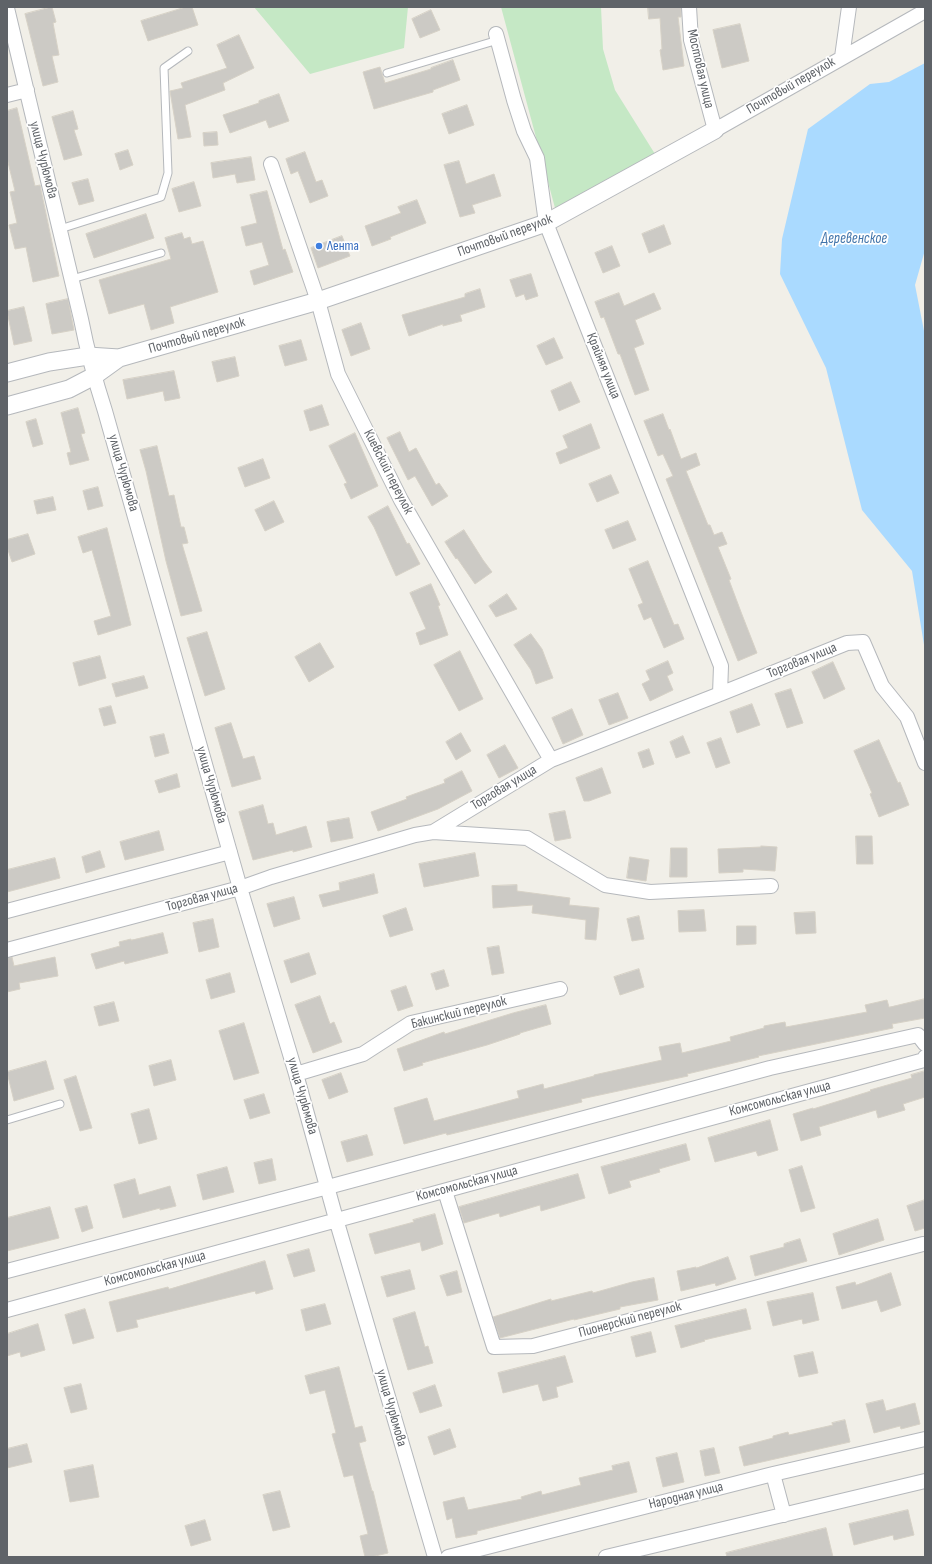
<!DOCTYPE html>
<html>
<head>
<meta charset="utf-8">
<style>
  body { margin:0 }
  #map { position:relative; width:932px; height:1564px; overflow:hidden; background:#f1efe8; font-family:"Sofia Sans Condensed",sans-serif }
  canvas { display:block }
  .frame { position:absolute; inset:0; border:8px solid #5f6368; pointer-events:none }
</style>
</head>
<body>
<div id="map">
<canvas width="932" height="1564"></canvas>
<div class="frame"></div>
</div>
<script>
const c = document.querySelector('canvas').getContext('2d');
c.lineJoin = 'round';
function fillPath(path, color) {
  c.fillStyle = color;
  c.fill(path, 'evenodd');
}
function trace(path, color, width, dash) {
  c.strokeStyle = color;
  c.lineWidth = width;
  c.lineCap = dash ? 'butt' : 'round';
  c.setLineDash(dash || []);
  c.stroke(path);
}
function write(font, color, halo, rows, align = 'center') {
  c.font = font + ' "Sofia Sans Condensed",sans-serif';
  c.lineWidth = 3.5;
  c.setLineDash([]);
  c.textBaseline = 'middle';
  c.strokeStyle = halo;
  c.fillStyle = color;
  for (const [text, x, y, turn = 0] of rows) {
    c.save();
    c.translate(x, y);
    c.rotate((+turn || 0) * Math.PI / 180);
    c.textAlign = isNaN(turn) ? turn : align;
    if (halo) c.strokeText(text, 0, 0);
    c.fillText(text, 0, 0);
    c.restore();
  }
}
const green = new Path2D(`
  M254,7H408L404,48L310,74Z
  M501,7H601L603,49L615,90L655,154L555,208Z`);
const water = new Path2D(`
  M925,63V250L915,285L925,336V651L912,571L862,510L826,368L780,274L782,239L808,129L870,84L889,82Z`);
const building = new Path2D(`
  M52,7L56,22L53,23L59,55L52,56L58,82L43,86L25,14Z
  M186,7H192L198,25L148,41L141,21Z
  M648,7H681V17H678L684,66L663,70L660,50L662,49L660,18L649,19Z
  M431,10L440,30L420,38L412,19Z
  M740,24L749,61L722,68L713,30Z
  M239,35L254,68L223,83L225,90L185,105L191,137L178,139L170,91L183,88L181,83L227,68L217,45Z
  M453,60L460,80L433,90V92L374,109L363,72L380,67L385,83L431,69V68Z
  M279,94L289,121L269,128L266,120L230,133L223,115L259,103V101Z
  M467,105L474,125L449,134L442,114Z
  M17,108L35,186L40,185L59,276L33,282L26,247L15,249L9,225L17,223L10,192L15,191L7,158V111Z
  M73,111L78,129L74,130L82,155L64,160L52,117Z
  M217,132L218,145L204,146L203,133Z
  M128,150L133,165L120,170L115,154Z
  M305,152L316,182L322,180L328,196L310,203L298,171L291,174L286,159Z
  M251,157L255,180L237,183L235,174L213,178L211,163Z
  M459,161L466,184L494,174L501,196L472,205L475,213L460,217L444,165Z
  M88,179L94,201L79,205L72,183Z
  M194,182L201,206L179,212L172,189Z
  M267,191L283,250L285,249L293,272L254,285L250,271L269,265L262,242L246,246L241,227L257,223L250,195Z
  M417,200L426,223L390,237L391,239L372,246L365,226L401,213L398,207Z
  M146,214L154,238L94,258L86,234Z
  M664,225L671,244L649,253L642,234Z
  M182,233L184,239L190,237L192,244L203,241L218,292L170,307L174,323L151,330L144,304L109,314L99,280L171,259L165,238Z
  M342,236L350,256L318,268L311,248Z
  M612,246L620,266L603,273L595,253Z
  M531,274L538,296L526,300L524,294L516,297L510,280Z
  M480,289L485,307L460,315L462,321L443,326V324L409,336L402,315L465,297V294Z
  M619,293L624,306L654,293L661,309L635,320L644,344L634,348L649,390L635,395L620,354H618L604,317L601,318L595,302Z
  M68,299L74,330L52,334L46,304Z
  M24,307L32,341L14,345L7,311Z
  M361,323L370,349L351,356L342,330Z
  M554,338L563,358L546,365L537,346Z
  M301,340L307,360L285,366L279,346Z
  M235,357L239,376L217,382L212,362Z
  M174,371L180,398L165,401L163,391L127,399L123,380Z
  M571,382L580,402L559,411L551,391Z
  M322,405L329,425L310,431L304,411Z
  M78,408L85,433L81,434L89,460L70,465L67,453L71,452L61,413Z
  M663,414L669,430L670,429L681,459L696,453L700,465L686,471L708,525H710L714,535L722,532L727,544L718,547L731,579L729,580L741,612L757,653L738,661L666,479L673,476L663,454L658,456L644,421Z
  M36,419L43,444L33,447L26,422Z
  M591,424L600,448L560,464L556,453L568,448L563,436Z
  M400,432L409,452L416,448L436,485L439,483L448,496L432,506L415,476L408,480L387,438Z
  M355,433L378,486L351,499L344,484L347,483L329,446Z
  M157,446L169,496L174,495L181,527H184L188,543L182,544L202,611L181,616L166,561L146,471L140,450Z
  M263,459L270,478L245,487L238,468Z
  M611,475L619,493L597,502L589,484Z
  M98,487L103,506L88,510L83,491Z
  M53,497L56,510L37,514L34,501Z
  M274,501L284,522L265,531L255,510Z
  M388,506L407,544L409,543L420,564L396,576L374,527L368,517Z
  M628,521L636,540L613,549L605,530Z
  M107,528L131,625L98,635L94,621L111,616L92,550L83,553L78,537Z
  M464,530L483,560L492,572L475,584L457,558L456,559L445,542Z
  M28,534L35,554L12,562L7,547V540Z
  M648,561L674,625L678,624L684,639L664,648L651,617L644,620L638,605L643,603L629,569Z
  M431,584L440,605L438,606L448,635L420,645L416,633L426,629L410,593Z
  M507,594L517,609L496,617L489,606Z
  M207,632L225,689L205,696L187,638Z
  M531,634L542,649L553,678L536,684L531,670L514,645Z
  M320,643L334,667L309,682L295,657Z
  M460,651L483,699L459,711L434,665Z
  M100,656L106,678L79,686L73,663Z
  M668,661L673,673L667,676L673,690L650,701L642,684L650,680L646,671Z
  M833,662L845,689L824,699L812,672Z
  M144,676L148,688L116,697L112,684Z
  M791,689L803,723L787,728L775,694Z
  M618,693L628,718L609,725L599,700Z
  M752,704L760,725L737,733L730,712Z
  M111,706L116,723L104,726L99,709Z
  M572,709L583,735L563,744L552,718Z
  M231,723L243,759L254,756L261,779L232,787L215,728Z
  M461,733L471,751L456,760L446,742Z
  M164,734L169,753L155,757L150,737Z
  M683,736L690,753L676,758L670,742Z
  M721,738L730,763L716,768L707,743Z
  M879,740L898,783L900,782L909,805L879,817L870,794L872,793L854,751Z
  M505,745L518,768L499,778L487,755Z
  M649,749L654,764L643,768L638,753Z
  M602,768L611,793L589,801H584L576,778Z
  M462,771L472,791L438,809L378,831L371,812L407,799L406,797L445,783L444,780Z
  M177,774L180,787L159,793L155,781Z
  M263,805L268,824L273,823L276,835L306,826L312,847L293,852V850L253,860L239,812Z
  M565,811L571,838L555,841L549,814Z
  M349,818L353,838L331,842L327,822Z
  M159,831L164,850L125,860L120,842Z
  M856,836H872L873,864H857Z
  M761,846L777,847L775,871L743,869V872L719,873L718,849L761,847Z
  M671,848H687V877H670Z
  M100,851L105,867L86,873L82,857Z
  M475,853L479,876L424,887L419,864Z
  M630,857L649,860L646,881L627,878Z
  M55,858L60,878L7,892V870Z
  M374,874L378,893L323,907L319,895L340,890L339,883Z
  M517,885V891L570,898L569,905L599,908L596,940L585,939L586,920L532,913L533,905L493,908L492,886Z
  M294,897L300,919L274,927L267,904Z
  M406,908L413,930L390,937L383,916Z
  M704,910L706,931L679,932L678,911Z
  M815,912L816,933L796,934L794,913Z
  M639,916L644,939L632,941L627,919Z
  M213,919L219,947L199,952L193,923Z
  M737,926H756V944L737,945Z
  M163,933L168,953L125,964L124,961L96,969L91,954L120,946L119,942L131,939V940Z
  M499,946L504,973L492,975L487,948Z
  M309,953L316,974L291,983L284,961Z
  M12,957L14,966L55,957L58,976L19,983L20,989L7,992V958Z
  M639,969L644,987L620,995L614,977Z
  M444,970L449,986L436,990L431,974Z
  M230,973L235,992L211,999L206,980Z
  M406,986L413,1006L398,1011L391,991Z
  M320,996L330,1024L334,1022L342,1042L313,1053L295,1005Z
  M925,999V1018L892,1024L893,1028L758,1056L759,1057L687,1074L688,1076L581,1099L582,1102L447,1135L446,1133L404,1144L394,1108L427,1098L434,1121L519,1098L517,1091L543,1084L544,1089L594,1076V1075L662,1060L659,1047L680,1043L682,1053L731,1041L730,1037L764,1028V1026L785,1022L786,1027L867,1012L865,1005L887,1000L889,1007Z
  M114,1002L119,1021L99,1026L94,1007Z
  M546,1005L551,1024L520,1033V1034L487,1045L422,1063L423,1065L404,1071L397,1049L444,1032L445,1034L513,1013Z
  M244,1023L259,1073L234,1080L219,1031Z
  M171,1060L176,1080L154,1086L149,1066Z
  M46,1061L54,1089L14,1101L7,1072Z
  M925,1071V1097L903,1104L905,1110L878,1118L876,1110L819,1127L821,1135L801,1141L793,1114L813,1108V1109L871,1091L870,1090L912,1078L911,1075Z
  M341,1073L348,1092L329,1099L322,1080Z
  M76,1076L92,1128L80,1131L64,1080Z
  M264,1094L270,1113L250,1119L244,1100Z
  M149,1109L157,1139L139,1144L131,1114Z
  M770,1120L778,1150L758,1156L756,1151L715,1162L708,1138Z
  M367,1135L373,1155L347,1162L341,1142Z
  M686,1144L690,1160L659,1169L660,1172L629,1181L631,1187L609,1194L601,1167Z
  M272,1159L276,1180L259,1184L254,1163Z
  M802,1166L815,1208L801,1212L789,1170Z
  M227,1167L234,1192L203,1200L197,1175Z
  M578,1174L585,1198L541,1211L540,1205L500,1217L499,1213L464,1223L459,1207Z
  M135,1179L139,1195L170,1186L176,1206L160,1210V1208L123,1218L114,1185Z
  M925,1200V1228L915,1231L907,1206Z
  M87,1206L93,1228L82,1232L75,1209Z
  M50,1207L59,1238L7,1251V1218Z
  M435,1214L443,1244L422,1251L420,1242L375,1254L369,1234L414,1222L413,1220Z
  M878,1219L884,1240L839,1255L833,1234Z
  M800,1239L807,1261L755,1276L750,1256L784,1247V1244Z
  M309,1249L315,1271L294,1277L287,1255Z
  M728,1257L736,1279L716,1286L715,1283L681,1291L677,1271L696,1267V1268Z
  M265,1261L273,1289L256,1294L255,1291L136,1320L138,1327L117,1332L109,1302L168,1287L169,1289Z
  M410,1270L415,1289L387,1297L381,1277Z
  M457,1271L462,1292L447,1296L440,1276Z
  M891,1273L901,1305L881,1312L877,1300L842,1309L836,1287L855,1282L856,1285Z
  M654,1278L658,1300L620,1307V1309L574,1320V1319L500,1338L493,1317L551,1299V1301L592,1291L593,1293L632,1282Z
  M813,1293L819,1320L803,1324L802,1319L773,1326L767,1302Z
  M325,1304L331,1324L306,1331L301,1310Z
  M85,1309L94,1338L73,1344L65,1315Z
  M746,1309L751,1329L704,1340L705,1341L681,1348L675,1326Z
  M415,1312L425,1347L428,1346L433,1363L408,1370L393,1319Z
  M38,1324L45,1350L21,1357L20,1352L7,1356V1334Z
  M651,1332L656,1352L636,1357L631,1337Z
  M813,1352L818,1373L799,1377L794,1356Z
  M565,1356L573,1382L556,1387L558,1397L543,1401L538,1384L503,1393L498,1373Z
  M339,1367L355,1428L362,1426L366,1441L359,1443L372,1491H373L388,1553L371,1557H365L360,1536L368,1534L353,1475L344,1477L332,1434L336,1433L325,1390L310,1394L305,1376Z
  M81,1384L87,1409L71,1413L64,1388Z
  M435,1385L442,1406L420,1413L413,1393Z
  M883,1400L886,1411L915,1403L920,1424L901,1429L900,1426L874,1433L866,1404Z
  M845,1420L850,1442L744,1466L739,1447L773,1438V1436L788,1432L789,1435L833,1425L832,1423Z
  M450,1429L456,1447L434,1455L428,1437Z
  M27,1444L32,1462L7,1468V1449Z
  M714,1448L720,1473L705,1476L700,1451Z
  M677,1453L684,1482L663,1487L656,1458Z
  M629,1462L637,1492L477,1531V1534L456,1538L452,1518L447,1520L443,1502L464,1497L468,1510L522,1499L521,1497L541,1491L542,1495L581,1485L579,1478L613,1470L612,1466Z
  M93,1465L99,1497L70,1502L64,1471Z
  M280,1491L290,1527L273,1531L263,1495Z
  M908,1510L914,1535L894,1540L893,1535L854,1545L849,1524Z
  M205,1520L211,1540L191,1546L185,1526Z
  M826,1528L833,1557H727L726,1553Z`);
const service = new Path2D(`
  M387,73L498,40
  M60,229L161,197L168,173L164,68L188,51
  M72,279L161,253
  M7,1120L60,1104`);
const minor = new Path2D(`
  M689,7L691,40L715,130L925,11
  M7,8L81,319C87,350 95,380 105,411L240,888L296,1074L336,1219L435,1557
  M496,34L514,100L524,131L537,158L546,223L721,666L720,694
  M842,57L849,7
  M7,95L27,90
  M271,164L318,301L338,374L401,500L551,760
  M433,832L527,838L605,885L650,892L771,886
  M7,911L230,852
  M7,950L240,888L271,877L415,835L433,832L551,760L720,694L847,643L863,642L882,686L907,717L925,763
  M296,1074L363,1054L411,1023L560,989
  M445,1191L494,1347L533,1346L923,1244
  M7,1271L328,1187L770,1068L918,1035L925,1044
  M7,1310C312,1225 618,1143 924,1060L925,1057
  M773,1474L784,1515
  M448,1557L773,1474L925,1439
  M606,1557L925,1481`);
const tertiary = new Path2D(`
  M7,373L49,362L88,356L119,358
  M7,406L69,389L94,376L119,358L318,301L546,223L715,130`);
const markers = [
  [319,246,4,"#3f7fe0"]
];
const streetNames = [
  ["Мостовая улица",700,69,77],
  ["Почтовый переулок",791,86,-30],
  ["улица Чурюмова",43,160,76],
  ["Почтовый переулок",505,236,-20],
  ["Почтовый переулок",197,336,-16],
  ["Крайняя улица",603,366,68],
  ["Киевский переулок",388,472,63],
  ["улица Чурюмова",123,473,74],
  ["Торговая улица",802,661,-22],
  ["улица Чурюмова",211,785,74],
  ["Торговая улица",504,788,-31],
  ["Торговая улица",202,898,-15],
  ["Бакинский переулок",459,1013,-14],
  ["улица Чурюмова",302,1096,74],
  ["Комсомольская улица",780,1099,-15],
  ["Комсомольская улица",467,1184,-15],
  ["Комсомольская улица",155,1269,-15],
  ["Пионерский переулок",630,1320,-15],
  ["улица Чурюмова",391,1408,74],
  ["Народная улица",686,1496,-14]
];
const shopNames = [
  ["Лента",327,246]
];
const waterNames = [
  ["Деревенское",854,239]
];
fillPath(green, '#c5e8c5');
fillPath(water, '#aadaff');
fillPath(building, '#cccac5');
trace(building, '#d6d1c6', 1);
trace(service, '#b5b8bc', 9);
trace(minor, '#b5b8bc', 16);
trace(tertiary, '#b5b8bc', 19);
trace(service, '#fff', 7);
trace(minor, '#fff', 14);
trace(tertiary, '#fff', 17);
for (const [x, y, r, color] of markers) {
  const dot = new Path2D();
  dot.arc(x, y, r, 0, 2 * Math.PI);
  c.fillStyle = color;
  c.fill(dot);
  trace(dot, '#fff', 1.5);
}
write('14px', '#5f6368', '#fff', streetNames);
write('14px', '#366cbe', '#fff', shopNames, 'left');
write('italic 15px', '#4174aa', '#fff', waterNames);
</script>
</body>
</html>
